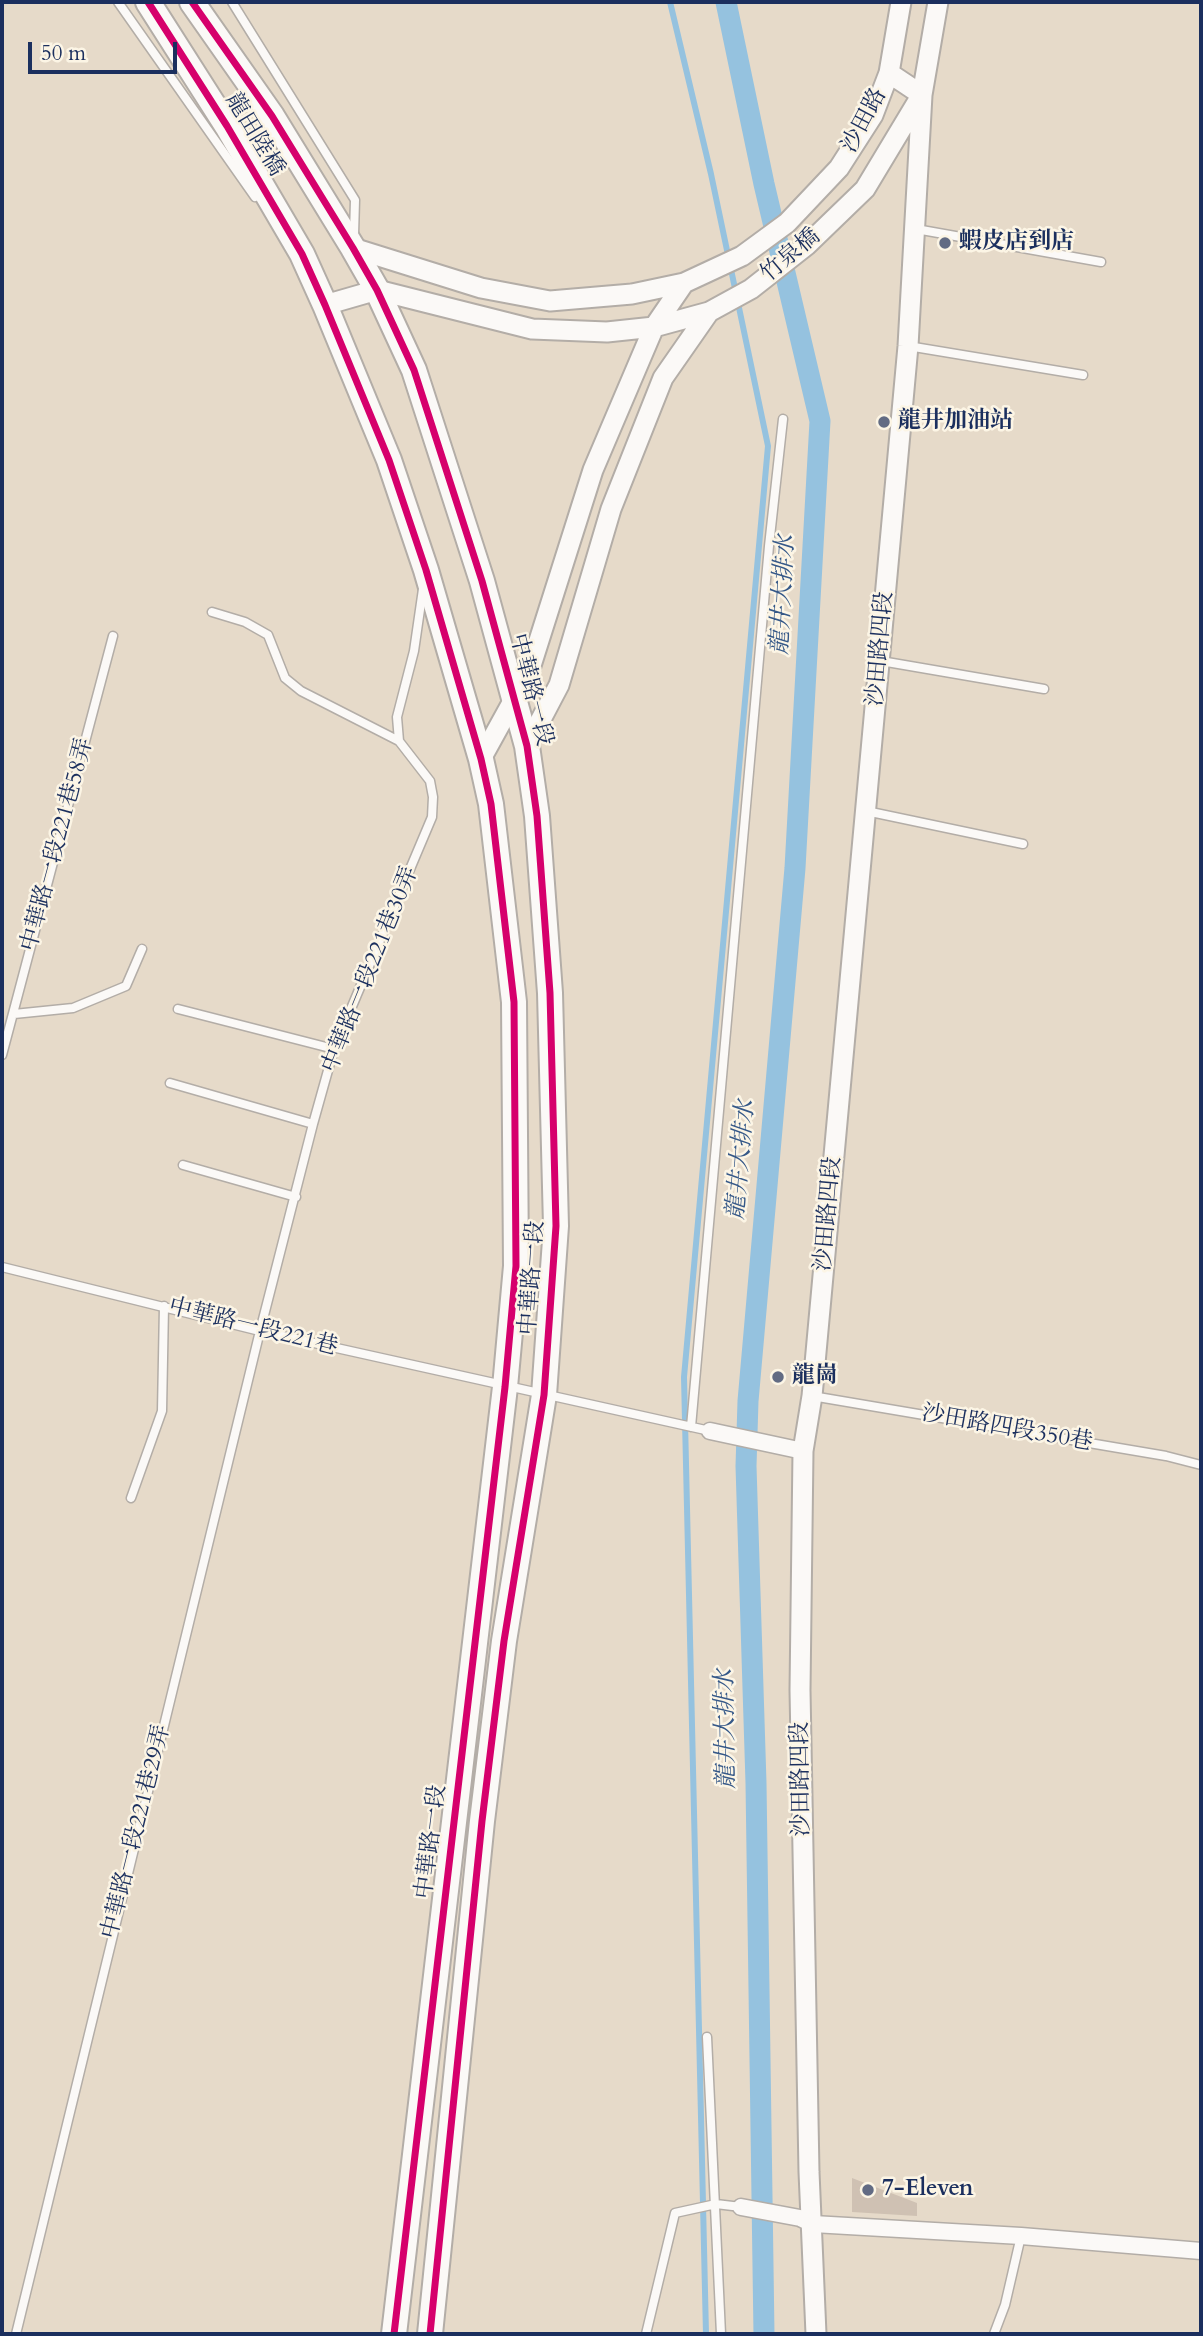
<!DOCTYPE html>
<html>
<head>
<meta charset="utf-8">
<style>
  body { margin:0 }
  #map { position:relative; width:1203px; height:2336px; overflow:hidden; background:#e6dac9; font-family:Cardo,serif }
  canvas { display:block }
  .frame { position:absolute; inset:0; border:4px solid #1b2f5e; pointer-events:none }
  .scale { position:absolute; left:28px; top:42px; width:149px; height:32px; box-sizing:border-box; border:4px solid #1b2f5e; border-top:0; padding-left:9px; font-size:21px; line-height:24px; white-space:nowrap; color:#1b2f5e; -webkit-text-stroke:5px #fcf5e5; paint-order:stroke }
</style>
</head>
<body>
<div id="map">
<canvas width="1203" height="2336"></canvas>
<div class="frame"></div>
<div class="scale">50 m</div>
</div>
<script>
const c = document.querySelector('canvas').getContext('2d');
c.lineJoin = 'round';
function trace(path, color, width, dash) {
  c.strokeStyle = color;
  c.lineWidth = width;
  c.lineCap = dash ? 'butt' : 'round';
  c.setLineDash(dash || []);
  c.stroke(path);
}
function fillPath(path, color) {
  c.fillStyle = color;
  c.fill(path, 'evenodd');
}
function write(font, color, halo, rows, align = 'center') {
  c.font = font + ' Cardo,"Noto Serif TC",serif';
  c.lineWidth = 5;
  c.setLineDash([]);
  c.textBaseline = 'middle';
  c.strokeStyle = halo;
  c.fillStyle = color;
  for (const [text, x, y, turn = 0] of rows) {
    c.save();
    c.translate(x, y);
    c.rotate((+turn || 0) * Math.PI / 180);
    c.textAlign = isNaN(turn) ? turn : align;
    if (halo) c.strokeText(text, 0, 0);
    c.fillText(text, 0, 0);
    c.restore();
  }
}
const stream = new Path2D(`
  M670,2L711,174L768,446L684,1377L706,2334`);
const canal = new Path2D(`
  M726,2L764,184L820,421L795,868L748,1401L746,1466L756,1783L764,2334`);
const building = new Path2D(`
  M852,2178L917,2203V2216L852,2212Z`);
const service = new Path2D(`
  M118,2L255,197
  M232,2L355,200L354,235
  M916,229L1101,262
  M908,346L1083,375
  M881,661L1044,689
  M399,741L397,717L414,651L423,589
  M866,811L1023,844
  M178,1009L334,1049
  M14,1014L73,1008L126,986L142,949
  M2,1055L113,636
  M170,1083L313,1124
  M183,1165L296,1197
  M2,1267L260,1331L710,1431
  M812,1396L1166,1456L1201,1465
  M691,1427L769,546L783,419
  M131,1498L162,1411L164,1306
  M707,2037L721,2334
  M16,2334L260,1331L313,1124L334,1049L432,817L433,797L430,781L399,741L301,691L285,678L268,635L245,622L212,612
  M646,2334L675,2213L716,2204L741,2207
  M994,2334L1005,2305L1021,2236`);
const minor = new Path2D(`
  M710,1431L803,1451
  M741,2207L800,2218L813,2224L1021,2236L1201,2251`);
const tertiary = new Path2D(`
  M889,73L922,95
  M353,248L481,288L550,301L632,294L684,283L742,256L787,223L839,168L873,115L889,73L901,2
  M325,305L377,290L532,329L607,332L654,327L709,312L751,289L807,245L865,189L921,96
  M527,746L559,685L611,509L663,378L709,312
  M481,759L529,672L593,470L654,327L684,283
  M816,2334L809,2172L800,1690L803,1451L812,1396L908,346L922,95L938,2`);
const primary = new Path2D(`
  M148,2L227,126L302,254L325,305L389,460L426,570L481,759L491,804L514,1002L516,1266L505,1387L394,2334
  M192,2L272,116L353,248L377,290L414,370L482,581L527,746L537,816L550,993L556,1226L544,1395L504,1641L482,1821L430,2334`);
const cycleway = new Path2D(`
  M148,2L227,126L302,254L325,305L389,460L426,570L481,759L491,804L514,1002L516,1266L505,1387L394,2334
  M192,2L272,116L353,248L377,290L414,370L482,581L527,746L537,816L550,993L556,1226L544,1395L504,1641L482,1821L430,2334`);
const markers = [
  [945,243,7,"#626b83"],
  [884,422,7,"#626b83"],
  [778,1377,7,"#626b83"],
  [868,2190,7,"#626b83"]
];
const streetNames = [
  ["沙田路",865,121,-62],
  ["龍田陸橋",254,135,59],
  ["竹泉橋",791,256,-40],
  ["沙田路四段",881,649,-85],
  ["中華路一段",530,690,76],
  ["中華路一段221巷58弄",58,845,-75],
  ["中華路一段221巷30弄",371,970,-68],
  ["沙田路四段",829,1214,-85],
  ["中華路一段",533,1278,-86],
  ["中華路一段221巷",253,1328,14],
  ["沙田路四段350巷",1007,1429,10],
  ["沙田路四段",802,1779,-91],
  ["中華路一段221巷29弄",137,1832,-76],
  ["中華路一段",432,1842,-83]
];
const poiNames = [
  ["蝦皮店到店",959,243],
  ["龍井加油站",898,422],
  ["龍崗",792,1377],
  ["7-Eleven",882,2190]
];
const waterNames = [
  ["龍井大排水",784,595,-87],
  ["龍井大排水",742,1160,-85],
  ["龍井大排水",727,1729,-91]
];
trace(stream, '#95c2df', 6);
trace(canal, '#95c2df', 21);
fillPath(building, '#cfc1b3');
trace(service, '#b3ada7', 11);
trace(minor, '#b3ada7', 19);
trace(tertiary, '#b3ada7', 23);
trace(primary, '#b3ada7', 28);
trace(service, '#fbf9f7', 8);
trace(minor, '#fbf9f7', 16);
trace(tertiary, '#fbf9f7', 19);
trace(primary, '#fbf9f7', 24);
trace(cycleway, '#d6006c', 7);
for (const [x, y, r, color] of markers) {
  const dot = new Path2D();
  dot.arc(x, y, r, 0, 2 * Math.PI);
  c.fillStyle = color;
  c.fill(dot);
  trace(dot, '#fcf5e5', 2.5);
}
write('23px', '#1b2f5e', '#fcf5e5', streetNames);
write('bold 23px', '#1b2f5e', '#fcf5e5', poiNames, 'left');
write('italic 24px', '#355888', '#fcf5e5', waterNames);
</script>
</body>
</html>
